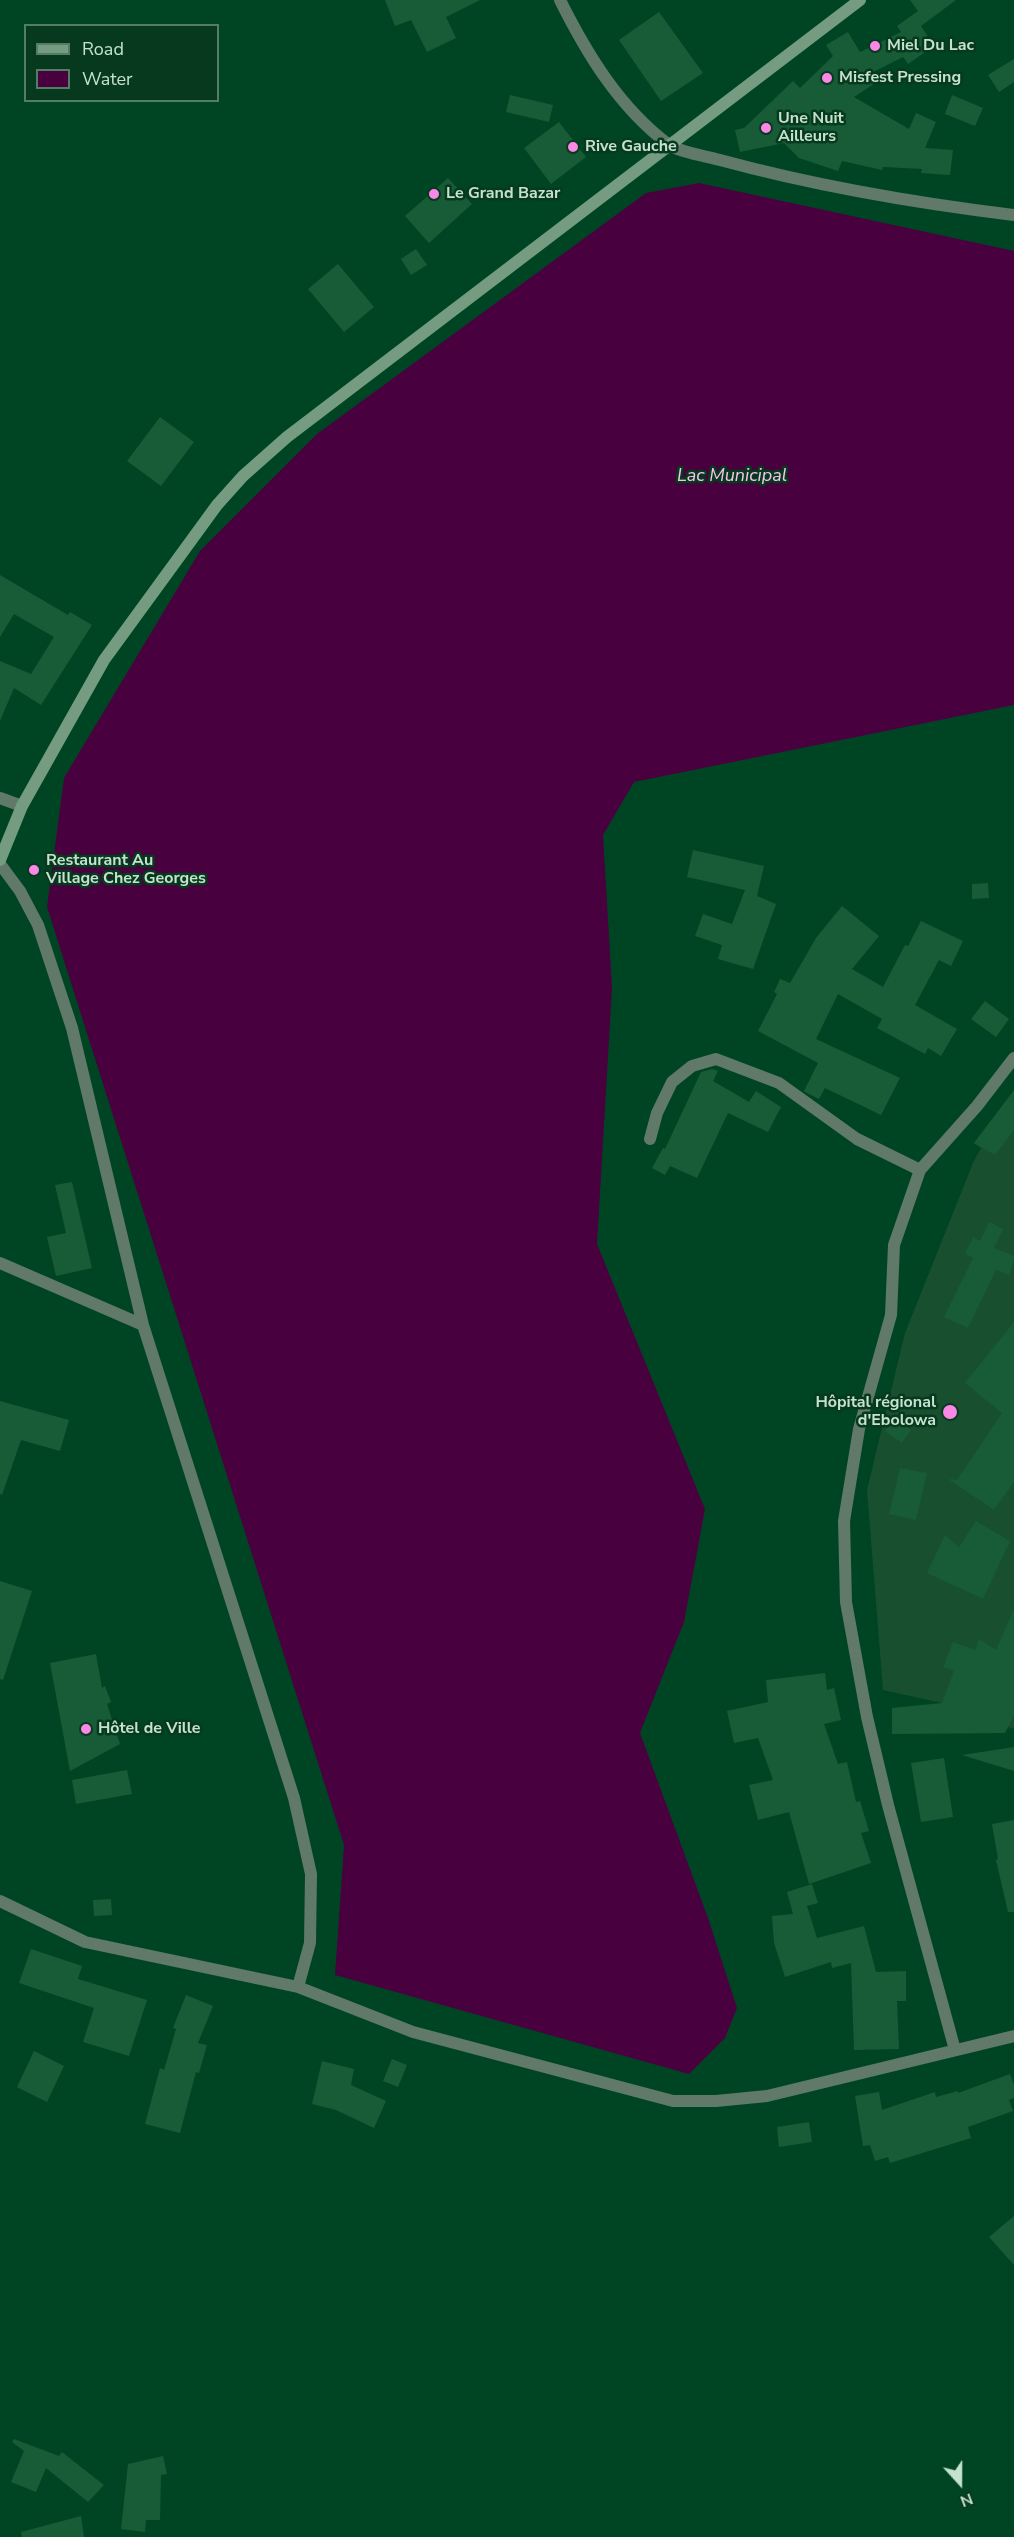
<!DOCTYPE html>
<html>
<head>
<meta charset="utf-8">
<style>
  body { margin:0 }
  #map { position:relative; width:1014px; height:2537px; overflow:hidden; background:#004523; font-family:"Nunito Sans",sans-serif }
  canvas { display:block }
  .legend { position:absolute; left:24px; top:24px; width:195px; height:78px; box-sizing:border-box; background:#07391e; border:2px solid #537d64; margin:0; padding:8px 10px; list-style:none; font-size:18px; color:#c4e2cd }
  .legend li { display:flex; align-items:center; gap:12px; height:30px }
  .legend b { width:30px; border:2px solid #537d64 }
  .north { position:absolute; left:930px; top:2453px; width:60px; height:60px; -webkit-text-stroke:4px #07391e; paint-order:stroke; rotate:159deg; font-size:16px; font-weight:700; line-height:24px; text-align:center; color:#c4e2cd }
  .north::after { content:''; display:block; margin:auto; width:21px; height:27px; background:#c4e2cd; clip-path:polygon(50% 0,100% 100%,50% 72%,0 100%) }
</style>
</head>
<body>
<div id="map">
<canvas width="1014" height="2537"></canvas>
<ul class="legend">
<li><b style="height:8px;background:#759c81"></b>Road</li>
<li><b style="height:16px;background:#48003f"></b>Water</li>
</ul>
<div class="north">N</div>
</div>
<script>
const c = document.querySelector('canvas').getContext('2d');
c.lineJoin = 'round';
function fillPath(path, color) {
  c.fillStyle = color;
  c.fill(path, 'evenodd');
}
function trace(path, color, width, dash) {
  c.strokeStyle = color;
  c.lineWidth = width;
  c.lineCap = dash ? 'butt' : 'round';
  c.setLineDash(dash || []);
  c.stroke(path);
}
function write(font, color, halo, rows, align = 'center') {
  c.font = font + ' "Nunito Sans",sans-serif';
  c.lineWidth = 5;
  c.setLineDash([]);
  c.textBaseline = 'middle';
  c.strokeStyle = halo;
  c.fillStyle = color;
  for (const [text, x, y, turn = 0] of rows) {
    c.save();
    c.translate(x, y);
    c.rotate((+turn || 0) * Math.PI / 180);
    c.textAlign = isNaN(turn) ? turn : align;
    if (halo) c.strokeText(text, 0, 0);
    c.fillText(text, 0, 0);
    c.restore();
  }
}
const built = new Path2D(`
  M1014,1091V1729L942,1703L883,1690L867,1490L905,1333L973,1163L981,1148L974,1143Z`);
const water = new Path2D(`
  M699,183L1014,251V705L634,782L603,835L612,988L597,1244L705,1509L684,1622L640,1733L708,1918L737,2008L725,2038L689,2074L335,1975L344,1845L47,907L64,778L200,551L317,434L646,193Z`);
const building = new Path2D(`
  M385,0H480L446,17L456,38L427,52L411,20L395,26Z
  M910,0H956L921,26L934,46L908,64L903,57L871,73L877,82L854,97L909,129L916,113L936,122L925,148L953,150L950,175L921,173L922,169L883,167L882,170L842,161L838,171L799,158L784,143L740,152L735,130L744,128L793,81L800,88L833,56L826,45L848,32L860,52L901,32L897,26L918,11Z
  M659,12L703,73L661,101L619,40Z
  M1014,59V82L999,92L988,75Z
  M510,95L553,105L549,122L506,112Z
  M952,95L983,108L975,126L945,114Z
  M559,122L586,157L551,184L524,148Z
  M448,178L472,204L429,243L405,216Z
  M416,249L427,265L411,275L401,259Z
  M338,264L374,307L344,332L308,289Z
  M160,417L194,442L161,486L127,461Z
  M0,575L68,615L70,612L92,625L41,705L14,688L0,721V661L31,674L54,637L14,614L0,637Z
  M693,850L764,866L757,896L776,904L753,969L718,959L722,945L695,936L703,914L732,924L745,890L687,877Z
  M988,883L989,898L972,899V884Z
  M842,906L879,936L852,969L883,987L905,945L908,946L921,921L963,941L951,966L939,960L915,1005L957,1029L941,1056L928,1048L925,1054L877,1028L882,1019L838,994L816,1039L900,1078L881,1115L825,1088L819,1099L807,1093L804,1091L818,1063L758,1031L777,994L774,992L780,979L790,983L816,938Z
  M985,1001L1009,1019L996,1037L971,1019Z
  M712,1069L718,1071L713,1081L749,1102L756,1091L781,1107L768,1132L728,1113L697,1178L670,1166L665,1175L652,1168L663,1148L665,1149L701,1072Z
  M1014,1090V1130L995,1155L974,1143Z
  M72,1182L92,1268L56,1276L47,1237L66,1233L55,1185Z
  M989,1222L1003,1229L994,1248L1014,1256V1260L1009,1275L996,1270L968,1328L944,1317L973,1258L965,1254L973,1237L980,1241Z
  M1014,1322V1482L994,1510L948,1479L957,1480L1002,1413L965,1383Z
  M0,1401L69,1420L60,1451L21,1440L2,1495L0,1494Z
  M894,1418L911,1430L902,1443L885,1431Z
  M900,1468L927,1473L916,1520L889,1514Z
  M976,1521L1010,1541L983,1599L927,1573L945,1535L959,1547Z
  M0,1581L32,1591L3,1680L0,1679Z
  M1014,1609V1716L1005,1733L892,1734V1708L942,1703L954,1671L943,1667L953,1642L975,1650L979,1639L996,1650Z
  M96,1654L102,1688L105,1686L111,1702L107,1704L120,1744L70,1771L50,1663Z
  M825,1673L827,1690L834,1688L841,1720L824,1724L838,1764L847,1762L856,1802L860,1801L869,1831L861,1833L871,1863L809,1884L789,1812L758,1820L749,1785L773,1780L758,1738L734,1743L727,1711L768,1702L766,1680Z
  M1014,1747V1771L962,1755Z
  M944,1758L953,1817L921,1822L911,1763Z
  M127,1770L132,1794L76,1804L72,1780Z
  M1014,1820V1912H1008L996,1860L998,1859L992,1824Z
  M812,1884L818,1903L807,1906L817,1938L864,1926L876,1972L906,1971V2001H897L899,2049L854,2050L851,1963L832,1968L831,1962L785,1977L774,1943L772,1916L793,1914L787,1892Z
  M111,1899L112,1915L94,1916L93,1900Z
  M31,1949L82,1966L78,1979L147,2000L129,2056L83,2042L94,2008L19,1983Z
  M186,1995L213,2006L198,2043L207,2045L199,2073L196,2072L180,2133L145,2124L160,2068L164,2070L176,2029L173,2028Z
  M34,2051L64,2066L47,2102L17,2087Z
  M392,2059L407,2065L398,2087L383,2081Z
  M322,2061L354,2069L351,2085L386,2101L374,2128L336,2110L312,2104Z
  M1010,2074L1014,2085V2098L1009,2100L1013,2111L968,2127L971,2138L890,2163L888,2157L875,2161L870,2145L863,2146L855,2096L879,2092L882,2110L935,2092L936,2097L958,2091V2093Z
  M809,2122L812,2142L779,2147L777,2127Z
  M1014,2216V2265L989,2237Z
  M14,2439L59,2456L62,2452L104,2485L88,2502L46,2468L36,2492L11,2482L24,2451L12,2442Z
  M163,2456L167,2474L161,2475L160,2520H146L145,2532L121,2529L128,2464Z
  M81,2516L84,2537H22L21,2532Z`);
const street = new Path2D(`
  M560,0C587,54 619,107 668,144C678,152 706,156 720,160C816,186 915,203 1014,215
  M0,798L22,806
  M0,864L20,891L38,925L72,1028L143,1325L294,1798L311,1874L310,1943L298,1987
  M650,1139L657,1113L672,1082L692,1066L716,1059L779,1083L857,1139L920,1170
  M0,1263L143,1325
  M0,1901L85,1942L298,1987L413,2032L673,2101H716L767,2096L1014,2036
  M955,2050L888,1805L867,1717L846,1602L844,1521L859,1429L891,1315L894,1245L920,1170L977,1106L1014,1058`);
const secondary = new Path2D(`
  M0,860L22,806L104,660L217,505L243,476L287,437L860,0`);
const markers = [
  [875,46,6,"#fb87e6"],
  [827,78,6,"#fb87e6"],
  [766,128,6,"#fb87e6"],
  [573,147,6,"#fb87e6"],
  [434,194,6,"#fb87e6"],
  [34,870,6,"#fb87e6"],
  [950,1412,8,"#fb87e6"],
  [86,1729,6,"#fb87e6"]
];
const poiNames = [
  ["Miel Du Lac",887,46],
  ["Misfest Pressing",839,78],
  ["Une Nuit",778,119],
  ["Ailleurs",778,137],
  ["Rive Gauche",585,147],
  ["Le Grand Bazar",446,194],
  ["Restaurant Au",46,861],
  ["Village Chez Georges",46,879],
  ["Hôpital régional",936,1403,"right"],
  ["d'Ebolowa",936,1421,"right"],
  ["Hôtel de Ville",98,1729]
];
const waterNames = [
  ["Lac Municipal",732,477]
];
fillPath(built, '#184f2f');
fillPath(water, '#48003f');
fillPath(building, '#175c36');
trace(street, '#607968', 12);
trace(secondary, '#759c81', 12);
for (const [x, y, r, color] of markers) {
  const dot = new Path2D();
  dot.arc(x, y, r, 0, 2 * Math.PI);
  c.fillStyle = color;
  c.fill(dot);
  trace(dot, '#07391e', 2);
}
write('bold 16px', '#c4e2cd', '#07391e', poiNames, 'left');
write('italic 18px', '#f6c5ea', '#07391e', waterNames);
</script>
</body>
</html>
